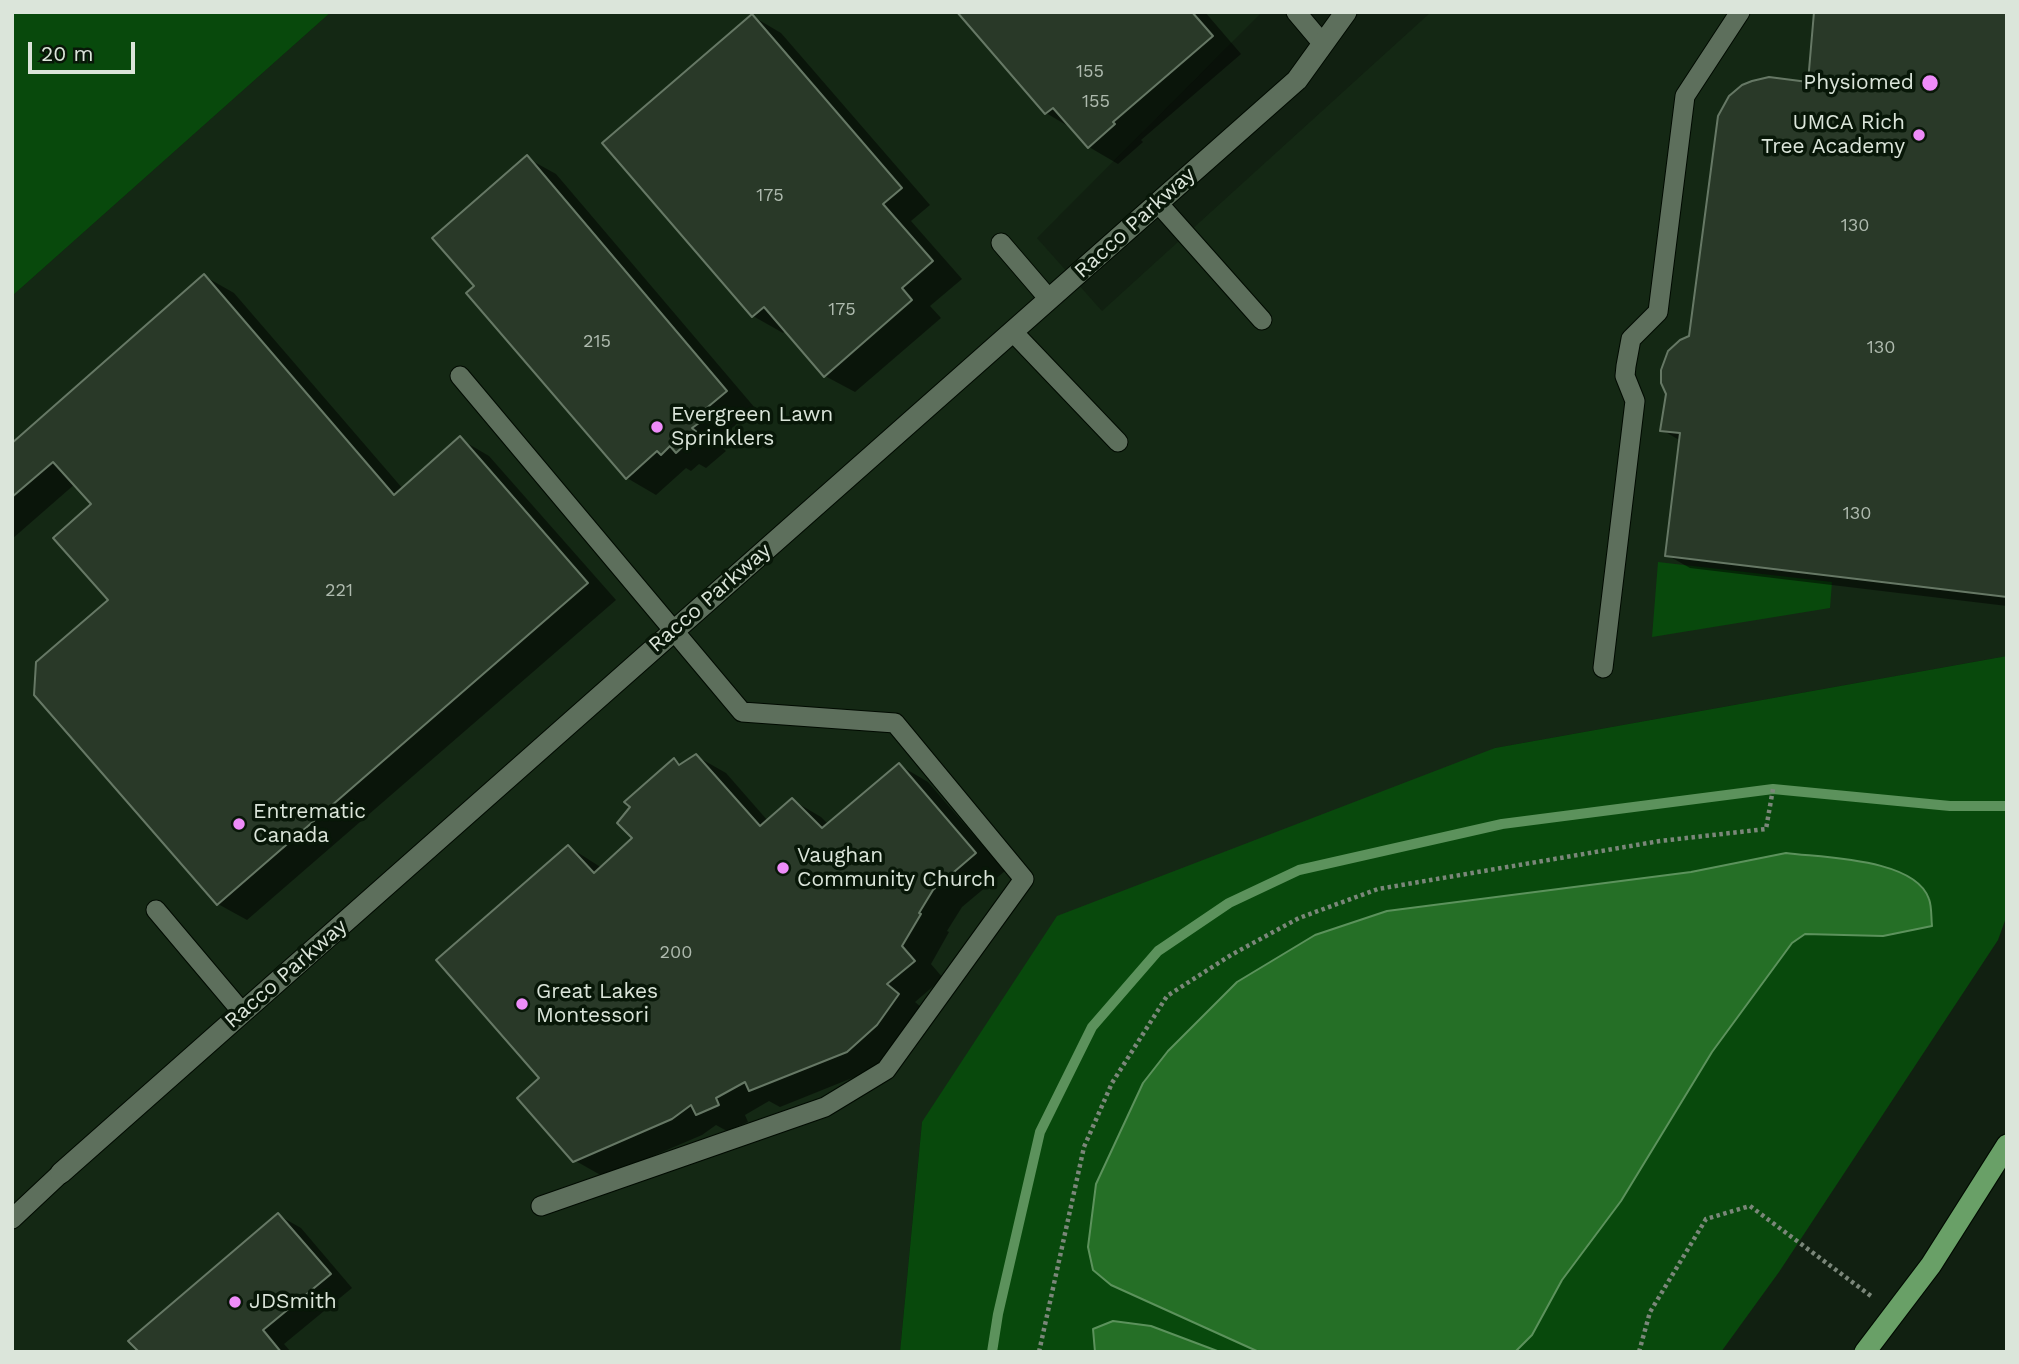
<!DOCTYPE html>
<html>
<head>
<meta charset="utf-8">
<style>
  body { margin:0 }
  #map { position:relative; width:2019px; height:1364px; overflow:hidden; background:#112011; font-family:"Work Sans",sans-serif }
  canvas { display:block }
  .frame { position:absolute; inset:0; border:14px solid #dbe5da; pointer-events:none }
  .scale { position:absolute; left:28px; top:42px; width:107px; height:32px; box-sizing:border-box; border:4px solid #dbe5da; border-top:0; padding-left:9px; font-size:21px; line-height:24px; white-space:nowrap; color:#dbe5da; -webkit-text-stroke:5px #081708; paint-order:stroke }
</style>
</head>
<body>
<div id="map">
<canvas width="2019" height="1364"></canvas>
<div class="frame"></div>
<div class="scale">20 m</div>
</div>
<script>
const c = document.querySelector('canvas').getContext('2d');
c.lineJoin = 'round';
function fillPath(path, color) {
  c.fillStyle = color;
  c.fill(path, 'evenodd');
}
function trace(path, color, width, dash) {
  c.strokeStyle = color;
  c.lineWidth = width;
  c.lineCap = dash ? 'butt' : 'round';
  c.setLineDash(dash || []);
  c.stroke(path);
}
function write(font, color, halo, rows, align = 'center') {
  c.font = font + ' "Work Sans",sans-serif';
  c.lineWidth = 7;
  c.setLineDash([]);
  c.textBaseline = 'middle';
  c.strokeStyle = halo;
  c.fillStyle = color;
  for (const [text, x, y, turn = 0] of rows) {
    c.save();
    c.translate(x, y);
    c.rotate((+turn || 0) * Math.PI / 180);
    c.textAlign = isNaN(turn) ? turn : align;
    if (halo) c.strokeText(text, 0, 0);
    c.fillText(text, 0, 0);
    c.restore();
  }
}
const built = new Path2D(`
  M331,12H1262L1037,238L1102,311L1431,12H2007V656L1495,748L922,1122L900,1352H12V296Z`);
const green = new Path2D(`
  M12,12H331L12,296Z
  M1658,562L1832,582L1830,608L1652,637Z
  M2007,656V915L1998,940L1779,1272L1721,1352H900L922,1122L1057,916L1495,748Z`);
const water = new Path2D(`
  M1786,853C1823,858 1915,858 1929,899C1932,907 1931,918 1932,926L1883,936L1805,934L1792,943L1712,1052L1621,1201L1562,1280L1532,1335L1515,1352H1259L1111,1285L1093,1270L1088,1247L1096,1184L1143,1083L1168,1051L1237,982L1315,935L1387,911L1691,872Z
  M1113,1321L1151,1326L1220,1352H1095L1093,1329Z`);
const shadow = new Path2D(`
  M959,12H1205L1241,54L1141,140L1143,142L1118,164L1089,147L1073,129L1046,113Z
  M2007,12V606L1690,568L1667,555L1681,441L1662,430L1691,337L1810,84Z
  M752,16L781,33L930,205L911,221L962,279L930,306L941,318L855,392L825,376L786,330L783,333L753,316L604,143Z
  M527,158L556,174L755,408L725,434L730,438L720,446L726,451L706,468L699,464L691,471L686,468L656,495L627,478L476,287Z
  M204,276L234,293L403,489L460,439L489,456L616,600L247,920L218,904L110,600L93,504L75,484L12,539V445Z
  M696,756L726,773L768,821L792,800L821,817L829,825L899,765L928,782L1005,871L962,907L947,931L949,932L931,964L943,978L915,1002L927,1012L877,1068L780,1107L769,1101L745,1115L748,1122L727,1131L716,1125L702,1135L604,1177L574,1160L541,1078L569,847L602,868L634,838L674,760L683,765Z
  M278,1215L301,1228L352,1288L284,1344L291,1352H142Z`);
const stream = new Path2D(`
  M992,1352L998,1314L1040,1132L1092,1027L1158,951L1229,903L1299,870L1502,824L1773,789L1950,806H2007`);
const building = new Path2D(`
  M957,12H1192L1213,36L1113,122L1115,124L1088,148L1053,108L1045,114Z
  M1814,12H2007V597L1665,556L1680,433L1660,431L1666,394L1661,383V370L1668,351L1680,340L1689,336L1718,116L1729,96L1742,85L1752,81L1769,77L1808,82Z
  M752,14L902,188L883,204L933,261L902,288L912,300L824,377L764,307L752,317L602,143Z
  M527,155L727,391L697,416L702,421L692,428L698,433L676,453L670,446L661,455L657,451L626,479L466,293L474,286L432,238Z
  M204,274L394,495L460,436L588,583L217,905L34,695L36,662L108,600L53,538L91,504L53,462L12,497V443Z
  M696,754L760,826L792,798L822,828L899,763L976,853L933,890L919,913L921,914L902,946L915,961L887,984L899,994L877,1025L847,1052L749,1091L745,1082L716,1098L719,1105L696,1115L691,1105L672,1119L573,1162L517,1098L539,1078L436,960L568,845L594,873L632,838L617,823L630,807L624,802L674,758L679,765Z
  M278,1213L331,1274L263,1330L281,1352H139L128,1341Z`);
const path = new Path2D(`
  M1039,1352L1084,1147L1112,1083L1167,996L1231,955L1299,918L1378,889L1660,841L1766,829L1773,789
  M1639,1352L1650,1312L1706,1219L1750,1206L1871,1296`);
const lane = new Path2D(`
  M1296,12L1323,44
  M1158,203L1262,320
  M1001,243L1049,299
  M1013,332L1118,442
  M460,376L742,712L895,723L1024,879L886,1070L825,1107L541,1206
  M1603,668L1635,401L1625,376L1626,366L1631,339L1658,312L1685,96L1740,12
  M156,910L242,1012
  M12,1219L61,1173`);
const street = new Path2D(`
  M61,1173L1297,80L1346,12`);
const highway = new Path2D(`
  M1865,1352L1931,1265L2007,1145`);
const markers = [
  [1930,83,9,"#ee8cf9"],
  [1919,135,7,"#ee8cf9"],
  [657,427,7,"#ee8cf9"],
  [239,824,7,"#ee8cf9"],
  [783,868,7,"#ee8cf9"],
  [522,1004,7,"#ee8cf9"],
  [235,1302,7,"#ee8cf9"]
];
const numberNames = [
  ["155",1090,72],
  ["155",1096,102],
  ["175",770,196],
  ["130",1855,226],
  ["175",842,310],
  ["215",597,342],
  ["130",1881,348],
  ["130",1857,514],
  ["221",339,591],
  ["200",676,953]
];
const poiNames = [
  ["Physiomed",1914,83,"right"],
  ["UMCA Rich",1905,123,"right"],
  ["Tree Academy",1905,147,"right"],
  ["Evergreen Lawn",671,415],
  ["Sprinklers",671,439],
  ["Entrematic",253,812],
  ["Canada",253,836],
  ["Vaughan",797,856],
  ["Community Church",797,880],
  ["Great Lakes",536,992],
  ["Montessori",536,1016],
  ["JDSmith",249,1302]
];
const streetNames = [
  ["Racco Parkway",1135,223,-42],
  ["Racco Parkway",710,598,-41],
  ["Racco Parkway",286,974,-41]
];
fillPath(built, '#142814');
fillPath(green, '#08490c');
fillPath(water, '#256f26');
trace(water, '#5c925c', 2);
fillPath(shadow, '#0007');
trace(stream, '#5c925c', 10);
fillPath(building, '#293928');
trace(building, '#667865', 2);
trace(lane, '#010a01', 21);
trace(street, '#010a01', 23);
trace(highway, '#010a01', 23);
trace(path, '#7b877a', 4.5, [3.5, 3.5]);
trace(lane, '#5d6f5c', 19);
trace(street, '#5d6f5c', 21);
trace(highway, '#69a067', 21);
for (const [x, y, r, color] of markers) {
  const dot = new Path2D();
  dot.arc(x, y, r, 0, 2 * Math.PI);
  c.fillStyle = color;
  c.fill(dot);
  trace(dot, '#081708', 2.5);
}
write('18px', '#aebaae', null, numberNames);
write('21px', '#dbe5da', '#081708', poiNames, 'left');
write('21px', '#dbe5da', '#081708', streetNames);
</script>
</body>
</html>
